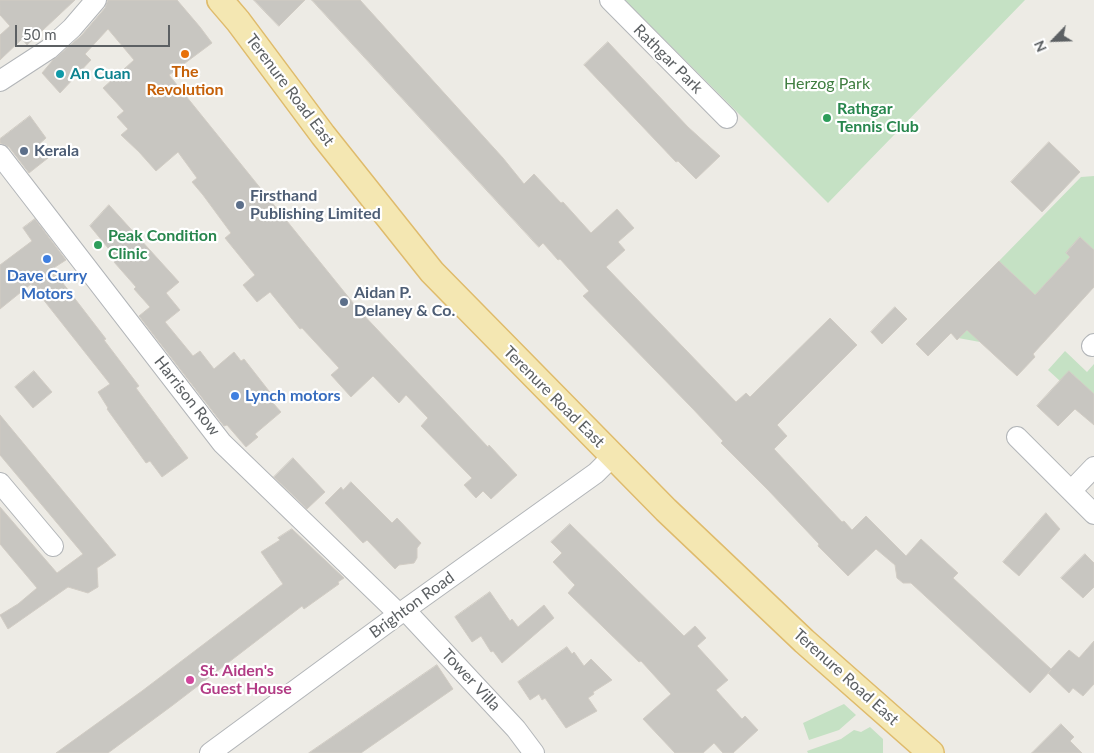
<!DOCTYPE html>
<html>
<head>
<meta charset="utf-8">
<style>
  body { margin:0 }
  #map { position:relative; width:1094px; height:753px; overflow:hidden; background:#edebe5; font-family:Lato,sans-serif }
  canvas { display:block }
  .north { position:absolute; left:1029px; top:15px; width:50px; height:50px; -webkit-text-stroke:4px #fff; paint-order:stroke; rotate:246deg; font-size:14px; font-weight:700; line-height:20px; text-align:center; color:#5c6063 }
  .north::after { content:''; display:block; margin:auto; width:18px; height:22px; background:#5c6063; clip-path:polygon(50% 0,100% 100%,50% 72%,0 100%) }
  .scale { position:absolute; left:15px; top:25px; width:155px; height:22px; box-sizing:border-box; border:2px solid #5c6063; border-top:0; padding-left:6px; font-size:15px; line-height:18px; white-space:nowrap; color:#5c6063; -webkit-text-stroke:4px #fff; paint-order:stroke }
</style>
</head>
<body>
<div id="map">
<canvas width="1094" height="753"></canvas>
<div class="north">N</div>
<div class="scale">50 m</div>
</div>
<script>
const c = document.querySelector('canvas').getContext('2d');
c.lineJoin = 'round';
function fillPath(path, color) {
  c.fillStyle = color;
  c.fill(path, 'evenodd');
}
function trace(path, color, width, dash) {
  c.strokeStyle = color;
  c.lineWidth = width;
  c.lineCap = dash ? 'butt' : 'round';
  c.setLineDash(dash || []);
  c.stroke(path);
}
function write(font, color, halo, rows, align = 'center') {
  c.font = font + ' Lato,sans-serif';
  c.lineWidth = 4.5;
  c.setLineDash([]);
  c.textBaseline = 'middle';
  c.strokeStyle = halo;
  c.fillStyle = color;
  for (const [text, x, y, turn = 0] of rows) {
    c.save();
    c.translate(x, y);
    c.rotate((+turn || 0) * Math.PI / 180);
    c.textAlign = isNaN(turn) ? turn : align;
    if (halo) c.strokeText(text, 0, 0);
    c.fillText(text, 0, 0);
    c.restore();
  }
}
const green = new Path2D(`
  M625,0H1025L828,203Z
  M1094,176V250L1080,237L1066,253L1070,257L1014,318L980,342L958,338L1016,277L999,261L1081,177Z
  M1065,351L1087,372L1094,364V403L1076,391L1083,384L1070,372L1060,381L1048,370Z
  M844,704L856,715L839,730L809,740L803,723Z
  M870,727L883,739V753H808L807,751L841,739L854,730L861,732Z`);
const building = new Path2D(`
  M0,0H75L27,45L22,39L0,60V35L10,26L0,15Z
  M108,0H177L200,27L212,43L169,75L358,309L488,447L489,445L517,475L491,499L483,491L476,498L464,485L472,478L421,426L428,418L406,395L399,403L373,376L351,397L331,375L339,368L302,328L300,329L270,292L257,302L243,285L255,275L225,238L231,233L203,195L192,182L197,178L178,152L156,171L139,152L121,135L128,129L117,117L124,111L103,88L134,60L108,29L85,54L91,60L60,93L42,73L53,60L81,36L105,8Z
  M254,0H305L279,26Z
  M312,0H360L503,158L524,184L534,174L561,203L563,202L591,233L617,209L634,228L618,242L625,250L606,267L736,402L746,393L750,397L830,318L857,345L777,425L787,436L774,449L842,522L844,521L852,530L866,516L906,556L921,539L958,573L953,578L1051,669L1069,650L1079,658L1094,641V684L1083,696L1073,688L1069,693L1048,673L1051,670L1030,693L911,583H903L897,578L895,565L876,549L848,576L818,546L819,544L768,490L721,443L723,441L692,408L583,296L589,291L560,259L558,260L543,243L539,247Z
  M608,42L688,127L720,156L696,179L678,161L676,162L584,65Z
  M30,116L46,138L38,145L48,158L29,173L9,147L0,143V139Z
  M1049,142L1080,172L1042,212L1011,182Z
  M109,205L179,282L166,293L180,310L165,322L193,356L200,351L214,369L234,352L241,361L244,359L276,400L273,403L281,412L255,434L258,437L246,447L227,425L224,426L139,316L150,307L134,289L136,287L114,262L117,259L90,226Z
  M35,219L66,260L52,269L106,339L104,340L139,386L136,388L188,458L162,477L150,461L146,463L107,409L108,408L98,392L110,384L31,284L0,309V265L32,241L23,228Z
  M1080,237L1094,250V287L1033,354L1035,357L1017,376L967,330L957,340L951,333L928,356L916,344L999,261L1035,295L1070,257L1066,253Z
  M895,307L907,319L882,344L871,332Z
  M34,371L52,392L33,408L15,387Z
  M1069,371L1094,394V425L1075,409L1058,426L1037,406Z
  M0,415L116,555L97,568L98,587L88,593L68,587L8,629L0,615L18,604L37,588L0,544V507L57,573L83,554L0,455Z
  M293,458L325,492L307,509L274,477Z
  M351,482L392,523L397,518L421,543L417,548V558L414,563L399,565L395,569L367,540L363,543L325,503L341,487L343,490Z
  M1046,513L1060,529L1019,576L1003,562Z
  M570,524L684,636L695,626L706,638L697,646L728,680L716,690L742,719L745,716L758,730L733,753H723L714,743L703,753H675L643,719L671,694L641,661L639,662L568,593L575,585L553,562L562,553L551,542Z
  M292,529L344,578L338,582L339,584L304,609L302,606L173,705L108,753H56L142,691L283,584L261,552L280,540L278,538Z
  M1085,554L1094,563V587L1083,598L1061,578Z
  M490,592L510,621L512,619L518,627L544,605L554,618L502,663L493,651L491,652L481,636L472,642L455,617Z
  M567,647L572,654L574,652L584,666L591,659L612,680L593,692L594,694L588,698L597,711L566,728L545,698L542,700L539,694L530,700L518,682Z
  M437,665L453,689L361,753H309Z
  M1061,724L1074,737L1070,741L1082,753H1032Z`);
const minor = new Path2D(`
  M610,0L727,118
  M0,81L49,49L72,28L96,0
  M0,155L222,443L399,614
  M1092,346L1094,344
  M1017,437L1094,514
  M0,483L53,546
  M1071,491L1094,467
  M405,610L516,729L534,753
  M210,753L399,614L596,473L613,456`);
const major = new Path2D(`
  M220,0L238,21L323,135L432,272L666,510L804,641L931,753`);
const markers = [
  [185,54,5,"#e8710a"],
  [60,74,5,"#0f9aa8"],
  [827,118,5,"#2e9e5b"],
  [24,151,5,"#5c6f8a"],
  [240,205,5,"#5c6f8a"],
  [98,245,5,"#2e9e5b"],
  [47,259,5,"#3f7fe0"],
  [344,302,5,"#5c6f8a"],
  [235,396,5,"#3f7fe0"],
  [190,680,5,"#d1479c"]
];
const streetNames = [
  ["Rathgar Park",668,59,45],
  ["Terenure Road East",290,90,53],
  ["Harrison Row",187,396,52],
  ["Terenure Road East",554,397,45],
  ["Brighton Road",412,605,-36],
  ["Terenure Road East",846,677,42],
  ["Tower Villa",471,680,47]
];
const foodNames = [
  ["The",185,72],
  ["Revolution",185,90]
];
const cultureNames = [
  ["An Cuan",70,74]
];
const parkNames = [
  ["Herzog Park",827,84]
];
const leisureNames = [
  ["Rathgar",837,109],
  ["Tennis Club",837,127],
  ["Peak Condition",108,236],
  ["Clinic",108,254]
];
const serviceNames = [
  ["Kerala",34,151],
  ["Firsthand",250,196],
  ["Publishing Limited",250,214],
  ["Aidan P.",354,293],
  ["Delaney & Co.",354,311]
];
const shopNames = [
  ["Dave Curry",47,276],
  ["Motors",47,294],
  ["Lynch motors",245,396,"left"]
];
const hotelNames = [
  ["St. Aiden's",200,671],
  ["Guest House",200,689]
];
fillPath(green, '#c5e1c4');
fillPath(building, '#c8c6c1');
trace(building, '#d1ccc4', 1);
trace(minor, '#b2b5b8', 22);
trace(major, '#dfbb6c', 28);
trace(minor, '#fff', 20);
trace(major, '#f4e7b2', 25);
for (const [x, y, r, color] of markers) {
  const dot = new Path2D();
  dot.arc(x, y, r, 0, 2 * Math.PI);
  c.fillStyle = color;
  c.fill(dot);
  trace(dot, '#fff', 2);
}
write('16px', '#5c6063', '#fff', streetNames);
write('bold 16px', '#c56008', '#fff', foodNames);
write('bold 16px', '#0d838f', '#fff', cultureNames, 'left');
write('16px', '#407e41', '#fff', parkNames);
write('bold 16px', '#27864d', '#fff', leisureNames, 'left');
write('bold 16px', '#4e5e75', '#fff', serviceNames, 'left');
write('bold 16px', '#366cbe', '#fff', shopNames);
write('bold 16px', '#b23c85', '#fff', hotelNames, 'left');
</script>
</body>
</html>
